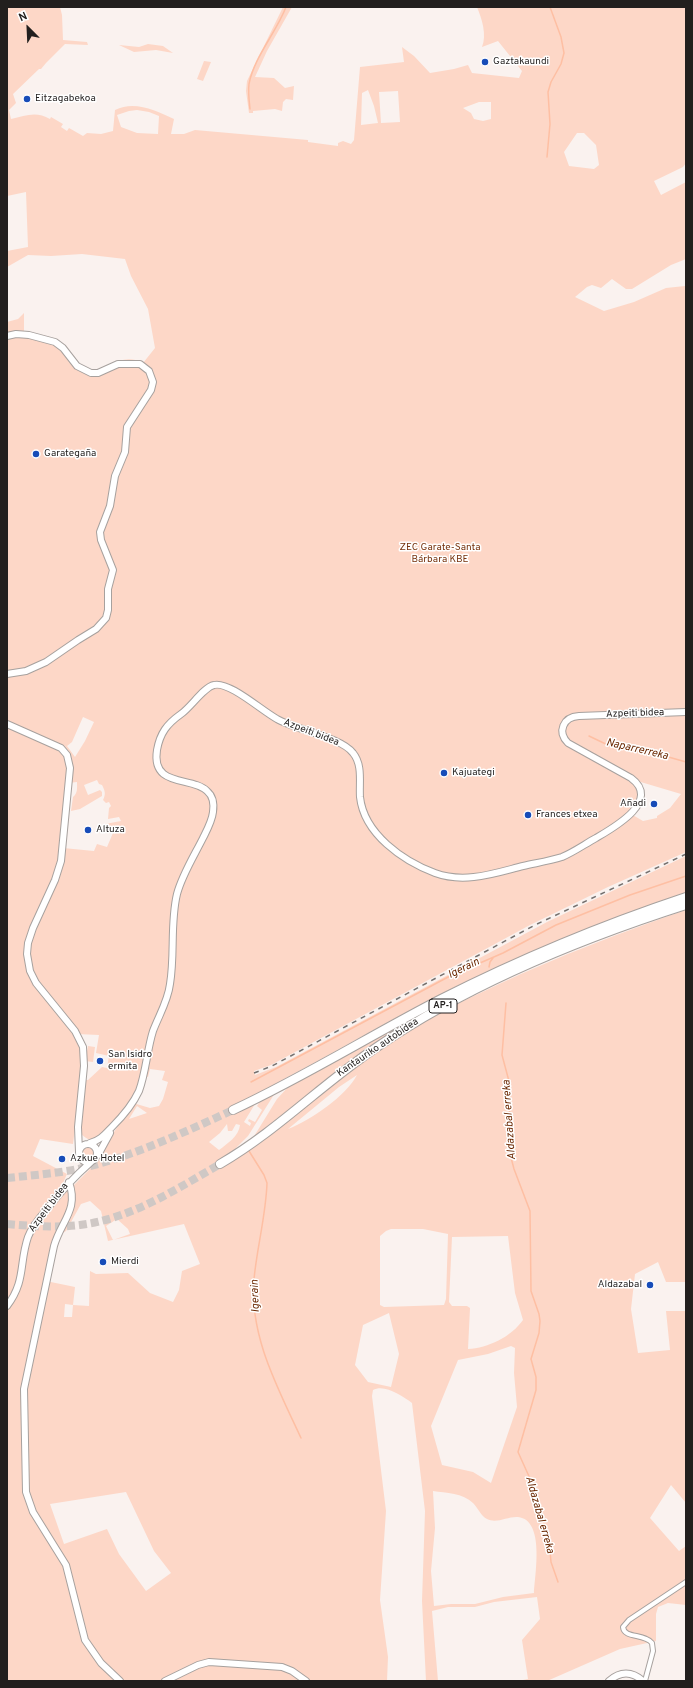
<!DOCTYPE html>
<html>
<head>
<meta charset="utf-8">
<style>
  body { margin:0 }
  #map { position:relative; width:693px; height:1688px; overflow:hidden; background:#faf2ef; font-family:Overpass,sans-serif }
  canvas { display:block }
  .frame { position:absolute; inset:0; border:8px solid #221f1e; pointer-events:none }
  .north { position:absolute; left:8px; top:8px; width:40px; height:40px; -webkit-text-stroke:3px #fff; paint-order:stroke; rotate:336deg; font-size:11px; font-weight:700; line-height:16px; text-align:center; color:#221f1e }
  .north::after { content:''; display:block; margin:auto; width:14px; height:18px; background:#221f1e; clip-path:polygon(50% 0,100% 100%,50% 72%,0 100%) }
</style>
</head>
<body>
<div id="map">
<canvas width="693" height="1688"></canvas>
<div class="frame"></div>
<div class="north">N</div>
</div>
<script>
const c = document.querySelector('canvas').getContext('2d');
c.lineJoin = 'round';
function fillPath(path, color) {
  c.fillStyle = color;
  c.fill(path, 'evenodd');
}
function trace(path, color, width, dash) {
  c.strokeStyle = color;
  c.lineWidth = width;
  c.lineCap = dash ? 'butt' : 'round';
  c.setLineDash(dash || []);
  c.stroke(path);
}
function write(font, color, halo, rows, align = 'center') {
  c.font = font + ' Overpass,sans-serif';
  c.lineWidth = 3;
  c.setLineDash([]);
  c.textBaseline = 'middle';
  c.strokeStyle = halo;
  c.fillStyle = color;
  for (const [text, x, y, turn = 0] of rows) {
    c.save();
    c.translate(x, y);
    c.rotate((+turn || 0) * Math.PI / 180);
    c.textAlign = isNaN(turn) ? turn : align;
    if (halo) c.strokeText(text, 0, 0);
    c.fillText(text, 0, 0);
    c.restore();
  }
}
const green = new Path2D(`
  M7,7H60L62,15L63,40L87,42L88,45L65,44L46,63L41,69H39L13,94L16,103L9,110L11,119C26,115 37,111 50,119L51,117L63,124L61,127L67,131L69,128L83,136L87,133L101,134L113,131L115,110C135,100 156,111 174,119L171,134H184L195,130L308,140V142L338,146V143L343,141L351,144L354,140L360,67L404,62L402,47L414,56L430,73L454,69L468,65L472,73L519,78L522,71L498,41L482,47C487,35 482,19 477,7H686V163L683,167L654,181L661,195L686,182V259L671,265L632,289H626L612,279L601,288L592,285L587,287L575,297L604,311L634,302L666,288L685,286L686,288V852L608,887L530,925L271,1065L254,1071L255,1075L276,1067L547,922L686,856V893C590,925 498,964 409,1011C367,1033 326,1057 284,1079C268,1088 251,1099 233,1105L232,1107L255,1104L244,1122L250,1126L251,1123L248,1121L249,1119L255,1122L262,1110L257,1106L261,1100L275,1093L248,1136L231,1153L241,1155C277,1133 308,1104 342,1078C361,1062 383,1048 404,1034C433,1015 465,1000 497,985C559,956 622,932 686,910V1282H666L658,1262L635,1274L631,1309L638,1353L670,1350L666,1311H686V1503L671,1485L650,1518L679,1551L686,1546V1605L668,1603L658,1607L656,1614V1641L620,1649L547,1681H518L528,1679L522,1640L540,1619L537,1597L494,1602L475,1607H448L432,1611L438,1681H426L422,1601L425,1511L412,1403C402,1396 385,1384 373,1390L372,1396L386,1511L380,1600L388,1657L387,1681H7V322L18,319L24,313V332C35,334 48,335 58,341C72,350 74,366 93,370C111,369 121,352 143,363L155,348L148,309L131,276L125,259L82,254L51,256L28,255L7,267V251L28,247L26,192L7,196ZM368,90L374,106L378,123L361,125L362,93ZM398,91L400,122L381,123L379,92ZM479,102H491V119L483,121L474,119L471,113L463,108ZM137,110L149,112L159,116L158,134L137,133L121,127L117,115L129,111ZM577,133H584L596,145L599,165L594,169L569,166L564,152ZM83,717L94,722L85,741L75,757L67,746L72,742ZM97,780L99,784L102,785C105,791 106,794 103,800L106,803L109,802L111,806L109,808L108,819L119,817L121,821L105,824L104,828L113,833L107,847L97,844L94,851L63,848L69,783L77,782C77,788 78,793 73,797L71,811L80,809L102,796V792L100,790L88,795L84,785ZM634,780L681,794L670,808L657,816V818L643,821L631,814L640,791ZM77,1034L99,1035L96,1053L109,1056L107,1068L102,1067L88,1080H83L80,1039ZM150,1069L165,1071L162,1080L168,1082L163,1099L159,1106L150,1108L133,1103L143,1076L148,1077ZM357,1075C346,1096 311,1120 288,1129L339,1087ZM137,1106L147,1113L129,1119ZM120,1123L110,1138L99,1160L73,1186L63,1183L67,1174L33,1156L40,1139L73,1144L75,1128C79,1131 83,1137 88,1139C98,1143 112,1129 120,1123ZM227,1124L228,1131H232L236,1124L240,1125C239,1136 227,1144 219,1150L209,1142L220,1133ZM90,1201L101,1211L108,1241L184,1224L200,1264L182,1271L179,1290L173,1302L150,1293L128,1273L96,1274L90,1271L89,1306L73,1305L75,1287L46,1281L61,1234L66,1231L81,1204ZM117,1219L128,1229L130,1234L113,1240L106,1226ZM391,1229H423L448,1234L446,1299L444,1305L384,1307L380,1305V1236L386,1231ZM508,1236L515,1293L523,1320C511,1337 488,1348 468,1349L470,1308L467,1306H452L449,1302L452,1237ZM65,1304L73,1305L72,1317H64ZM389,1313L399,1354L391,1387L368,1382L355,1365L363,1325ZM511,1346L515,1348L514,1373L517,1407L491,1483L473,1472L442,1465L431,1426L458,1360L488,1354ZM433,1491C446,1493 463,1493 473,1503C478,1508 481,1516 487,1519C497,1524 508,1516 518,1517C545,1520 535,1574 534,1593L503,1597L475,1604H451L434,1606L431,1571L435,1528ZM126,1492L154,1551L171,1573L146,1591L119,1554L107,1529L64,1544L50,1504Z
  M283,7H292L267,51L255,77L274,78L285,88L294,86L293,100L286,99L283,102L282,111L275,109L253,111V113H249L246,91L247,81Z
  M148,44L163,46L173,53L156,50L134,52L119,45L139,47Z
  M204,61L211,62L203,81L197,79Z
  M420,1014L341,1068L253,1138L277,1099L290,1085Z
  M88,1046L95,1047L93,1062L85,1061Z
  M82.5 1153a5.5 5.5 0 1 1 11 0a5.5 5.5 0 1 1-11 0Z`);
const stream = new Path2D(`
  M250,109C249,100 248,92 249,84C254,57 276,33 286,7
  M547,157L550,124L548,92L551,82L561,64L564,53L561,37L550,7
  M589,736L612,747L658,754L686,762
  M489,967L490,962L493,958
  M506,1003L502,1055L510,1085L509,1150L514,1169L530,1211L531,1291L539,1314L540,1321L539,1333L531,1359L536,1377V1390L518,1452L532,1483L549,1541L551,1562L558,1582
  M251,1082L450,976L503,953L556,925L630,895L686,876
  M249,1151L264,1175L267,1183C266,1215 257,1247 254,1279C249,1336 278,1388 301,1438`);
const highwayTunnel = new Path2D(`
  M7,1178C35,1175 64,1173 91,1166C140,1153 187,1131 233,1110
  M7,1224C31,1226 56,1228 80,1225C130,1219 177,1189 220,1164`);
const street = new Path2D(`
  M645,1681L653,1651L652,1643C644,1633 624,1639 623,1627L629,1620L686,1582`);
const secondary = new Path2D(`
  M7,336L16,334L29,335L55,342L63,348L77,366L91,373H98L118,364H140L149,371L153,382L151,390L127,427L125,452L115,476L110,506L100,532L101,540L113,570L108,589V610L106,618L96,629L78,640L46,662L26,671L7,674
  M7,724L61,748L67,755L70,768L61,861L55,880L33,928L28,943L27,954L30,971L36,983L75,1031L83,1047L84,1066L78,1127L79,1152
  M90,1143C101,1140 105,1134 112,1127C122,1117 133,1104 139,1091C146,1072 147,1050 153,1031C159,1015 168,1001 170,984C175,954 170,923 177,894C182,875 194,856 203,838C207,830 212,821 213,812C214,805 213,796 207,791C192,776 151,788 157,750C160,733 167,724 181,714C191,707 204,687 214,685C229,681 262,711 277,719C296,730 341,737 353,753C363,765 359,783 360,797C364,834 403,861 435,873C465,884 495,873 523,866C536,863 549,861 562,857C574,852 585,844 596,838C613,828 662,801 631,778L568,743C557,732 563,717 579,716L686,712
  M79 1153a9 9 0 1 1 18 0a9 9 0 1 1-18 0Z
  M98,1155L110,1133
  M69,1182C79,1210 61,1221 54,1246L24,1389L26,1492L33,1512L66,1565L85,1640L101,1663L120,1681
  M7,1306C26,1281 19,1263 28,1237C32,1226 40,1217 47,1209C61,1191 74,1177 91,1162
  M165,1681L198,1665L209,1662L282,1667L292,1671L306,1681
  M609,1681C620,1671 632,1671 643,1681`);
const highway = new Path2D(`
  M233,1110C304,1077 371,1035 441,999C520,959 602,925 686,897
  M220,1164C277,1131 323,1083 377,1047C469,984 580,939 686,905`);
const rail = new Path2D(`
  M254,1073L272,1066L535,925L686,854`);
const markers = [
  [485,62,4,"#174cb8"],
  [27,99,4,"#174cb8"],
  [36,454,4,"#174cb8"],
  [444,773,4,"#174cb8"],
  [654,804,4,"#174cb8"],
  [528,815,4,"#174cb8"],
  [88,830,4,"#174cb8"],
  [100,1061,4,"#174cb8"],
  [62,1159,4,"#174cb8"],
  [103,1262,4,"#174cb8"],
  [650,1285,4,"#174cb8"]
];
const shields = [
  [443,1006,28]
];
const shieldNames = [
  ["AP-1",443,1006]
];
const poiNames = [
  ["Gaztakaundi",493,62],
  ["Eitzagabekoa",35,99],
  ["Garategaña",44,454],
  ["Kajuategi",452,773],
  ["Añadi",646,804,"right"],
  ["Frances etxea",536,815],
  ["Altuza",96,830],
  ["San Isidro",108,1055],
  ["ermita",108,1067],
  ["Azkue Hotel",70,1159],
  ["Mierdi",111,1262],
  ["Aldazabal",642,1285,"right"]
];
const parkNames = [
  ["ZEC Garate-Santa",440,548],
  ["Bárbara KBE",440,560]
];
const streetNames = [
  ["Azpeiti bidea",635,714,-2],
  ["Azpeiti bidea",311,733,21],
  ["Kantauriko autobidea",378,1048,-34],
  ["Azpeiti bidea",49,1208,-53]
];
const waterNames = [
  ["Naparrerreka",637,750,13],
  ["Igerain",464,969,-26],
  ["Aldazabal erreka",510,1120,-94],
  ["Igerain",256,1296,-92],
  ["Aldazabal erreka",539,1515,74]
];
fillPath(green, '#fdd7c7');
trace(stream, '#febfa3', 1.5);
trace(highwayTunnel, '#cfc8c5', 8, [8, 4]);
trace(street, '#a7a19e', 6);
trace(secondary, '#a7a19e', 8);
trace(highway, '#a7a19e', 10);
trace(street, '#fff', 4);
trace(secondary, '#fff', 6);
trace(highway, '#fff', 8);
trace(rail, '#75716f', 1.5, [5, 5]);
for (const [x, y, r, color] of markers) {
  const dot = new Path2D();
  dot.arc(x, y, r, 0, 2 * Math.PI);
  c.fillStyle = color;
  c.fill(dot);
  trace(dot, '#fff', 1.5);
}
for (const [x, y, w] of shields) {
  const box = new Path2D();
  box.roundRect(x - w / 2, y - 7, w, 14, 3);
  c.fillStyle = '#fff';
  c.fill(box);
  trace(box, '#221f1e', 1);
}
write('bold 9px', '#221f1e', null, shieldNames);
write('10px', '#221f1e', '#fff', poiNames, 'left');
write('10px', '#76320d', '#fff', parkNames);
write('10px', '#221f1e', '#fff', streetNames);
write('italic 11px', '#6a2700', '#fff', waterNames);
</script>
</body>
</html>
